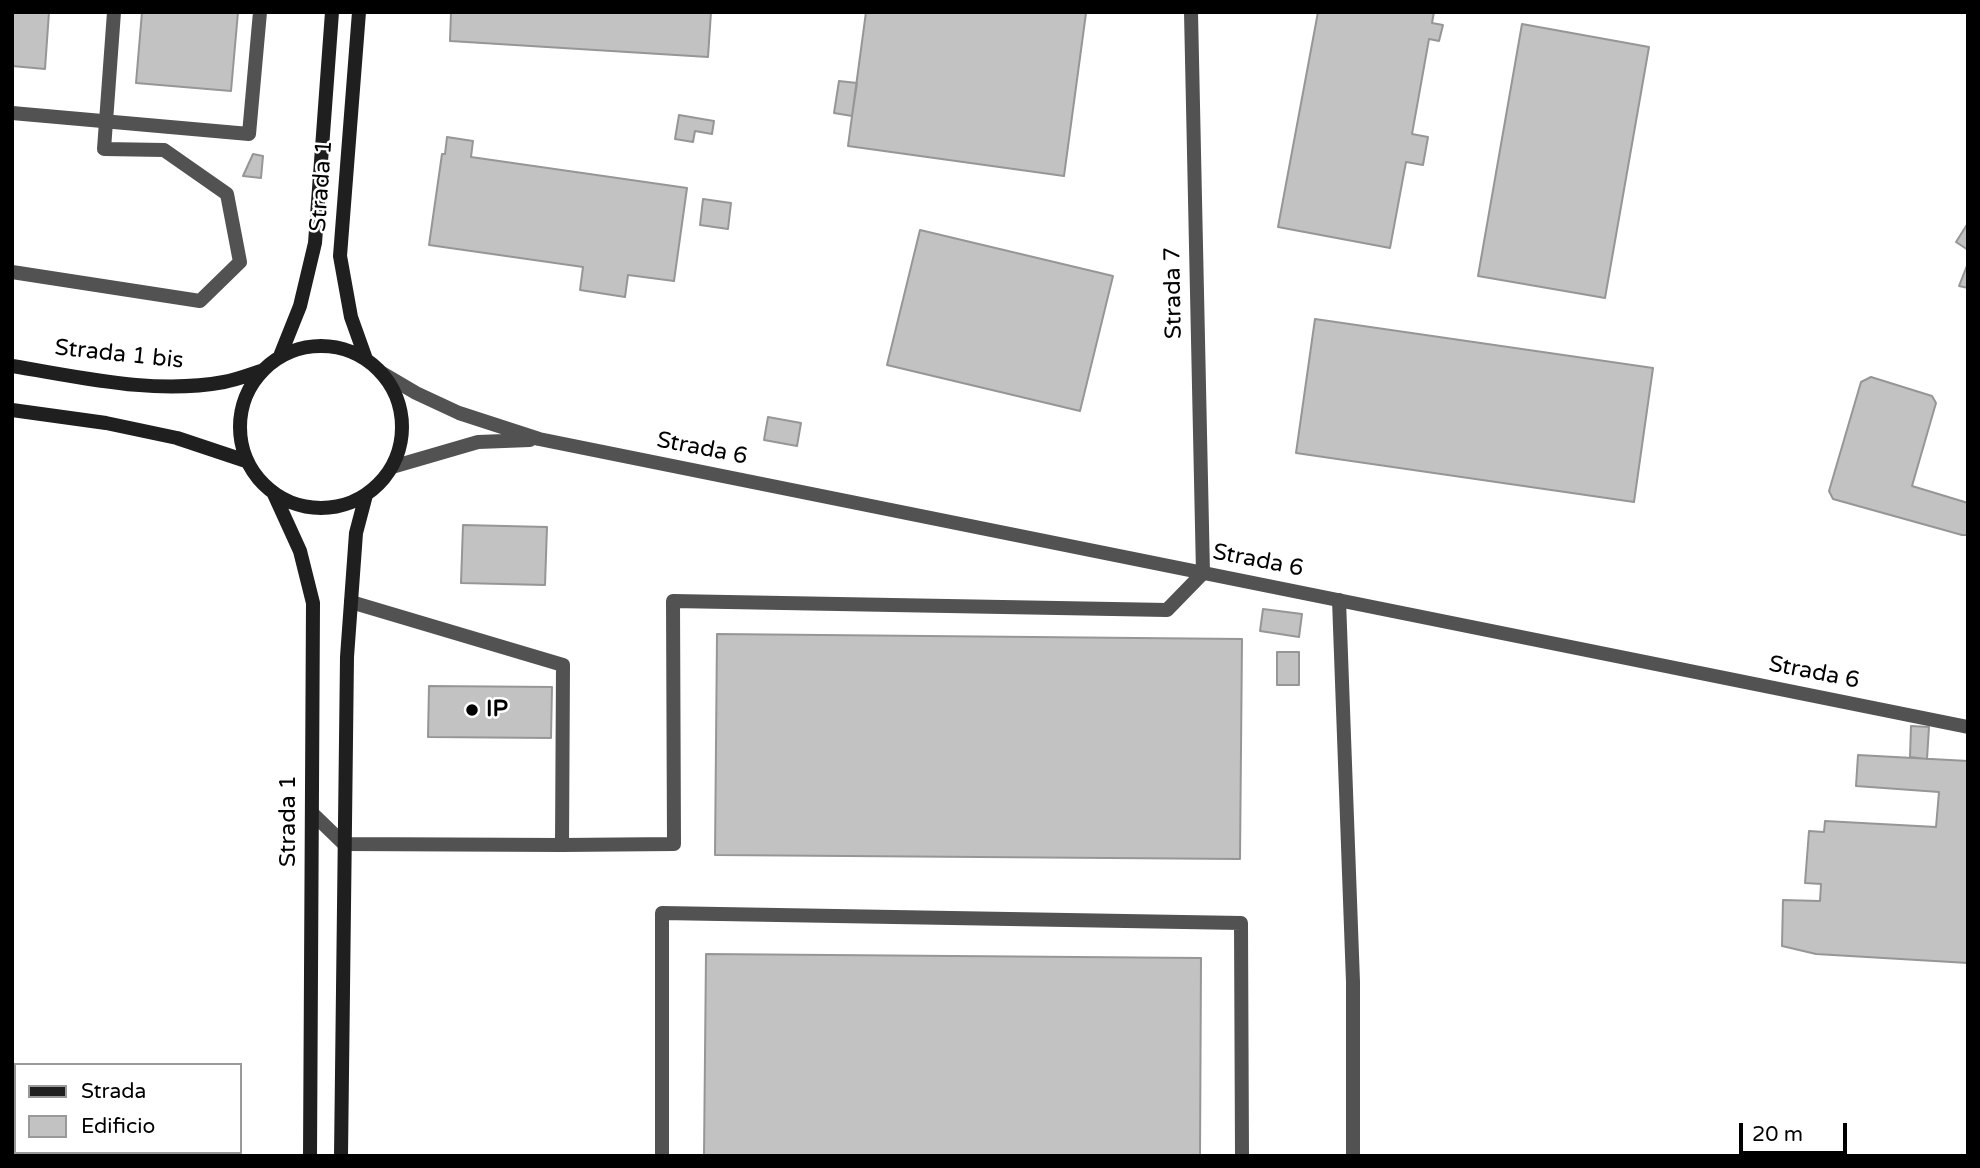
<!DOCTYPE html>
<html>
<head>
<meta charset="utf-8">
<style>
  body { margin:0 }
  #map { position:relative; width:1980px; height:1168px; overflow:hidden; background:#fff; font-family:"Varela Round",sans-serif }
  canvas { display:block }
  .frame { position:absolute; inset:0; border:14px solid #000; pointer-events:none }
  .legend { position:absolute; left:14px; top:1063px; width:228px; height:91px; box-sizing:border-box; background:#fff; border:2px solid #999; margin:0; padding:9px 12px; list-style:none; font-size:21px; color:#000 }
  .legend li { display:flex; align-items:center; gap:14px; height:35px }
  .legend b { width:35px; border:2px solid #999 }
  .scale { position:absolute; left:1739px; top:1123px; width:108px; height:32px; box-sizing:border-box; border:4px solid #000; border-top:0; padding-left:9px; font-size:21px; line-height:24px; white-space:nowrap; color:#000; -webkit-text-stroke:5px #fff; paint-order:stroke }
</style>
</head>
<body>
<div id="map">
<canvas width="1980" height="1168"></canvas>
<div class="frame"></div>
<ul class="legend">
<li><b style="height:9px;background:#1f1f1f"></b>Strada</li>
<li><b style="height:19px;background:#c2c2c2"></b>Edificio</li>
</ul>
<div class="scale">20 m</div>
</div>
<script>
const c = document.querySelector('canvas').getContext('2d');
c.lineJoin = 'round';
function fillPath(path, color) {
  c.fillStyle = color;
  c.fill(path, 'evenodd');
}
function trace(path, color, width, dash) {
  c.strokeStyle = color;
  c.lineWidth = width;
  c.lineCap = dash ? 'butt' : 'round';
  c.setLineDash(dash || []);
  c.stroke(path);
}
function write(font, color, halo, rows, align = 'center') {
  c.font = font + ' "Varela Round",sans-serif';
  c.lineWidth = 5;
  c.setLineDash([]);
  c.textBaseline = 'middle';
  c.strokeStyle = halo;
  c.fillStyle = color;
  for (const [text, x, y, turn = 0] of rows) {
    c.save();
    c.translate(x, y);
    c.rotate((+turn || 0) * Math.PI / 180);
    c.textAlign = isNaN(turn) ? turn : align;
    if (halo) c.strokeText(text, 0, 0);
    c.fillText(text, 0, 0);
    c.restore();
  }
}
const building = new Path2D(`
  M12,12H49L45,69L12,66Z
  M142,12H238L231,91L136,83Z
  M451,12H711L708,57L450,41Z
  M866,12L1086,13L1064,176L848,146Z
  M1318,12H1434L1432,23L1443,25L1439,41L1429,39L1412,134L1428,137L1423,165L1406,162L1390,248L1278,227Z
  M1522,24L1649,47L1605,298L1478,276Z
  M839,81L857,83L852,116L834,113Z
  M679,115L714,121L712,134L695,131L693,142L675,139Z
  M447,137L473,141L471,157L687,188L674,281L628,275L625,297L580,290L583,267L429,245L442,154H445Z
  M253,154L263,156L261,178L243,176Z
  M703,199L731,203L728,229L700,225Z
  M1968,223V250L1956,242Z
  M920,230L1113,276L1080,411L887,365Z
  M1968,263V288L1959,286Z
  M1315,319L1653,368L1634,502L1296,453Z
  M1871,377L1932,396L1936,403L1912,486L1968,503V535H1962L1833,499L1829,491L1861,382Z
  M768,417L801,423L797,446L764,440Z
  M463,525L547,527L545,585L461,583Z
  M1263,609L1302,614L1299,637L1260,631Z
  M717,634L1242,639L1240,859L715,855Z
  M1277,652H1299V685H1277Z
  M429,686L552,687L551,738L428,737Z
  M1911,726L1929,727L1927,759L1910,757Z
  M1858,755L1968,761V963L1816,954L1782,946L1783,900L1820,901L1821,884L1805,883L1809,831L1824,832L1825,821L1936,827L1939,792L1856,786Z
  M706,954L1201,958L1200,1156H704Z`);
const lane = new Path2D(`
  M12,113L249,134L260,12
  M12,272L200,301L240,262L227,194L164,150L104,149L114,12
  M1339,600L1353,982V1156
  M312,813L344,844L562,845L563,665L351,602
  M562,845L674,844L673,601L1167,610L1203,573`);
const street = new Path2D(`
  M1191,12L1203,573
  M382,373L416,393L459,413L539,439L1968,727
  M392,467L478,442L530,440
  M662,1156V913L1241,923L1242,1156`);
const secondary = new Path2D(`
  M359,12L340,256L351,317L366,359
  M240 427a81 81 0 1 1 162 0a81 81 0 1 1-162 0Z
  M280,356L300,306L315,243L332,12
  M12,366C81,377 154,395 224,382C236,380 249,375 261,371
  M12,410L106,423L177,438L246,461
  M274,494L300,551L313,603L310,1156
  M341,1156L347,657L356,533L366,495`);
const markers = [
  [472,710,7,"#000"]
];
const streetNames = [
  ["Strada 1",322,186,-86],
  ["Strada 7",1174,293,-91],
  ["Strada 1 bis",119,355,6],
  ["Strada 6",702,449,11],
  ["Strada 6",1258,561,11],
  ["Strada 6",1814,673,11],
  ["Strada 1",289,821,-90]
];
const poiNames = [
  ["IP",486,710]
];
fillPath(building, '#c2c2c2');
trace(building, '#969696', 2);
trace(lane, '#525252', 14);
trace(street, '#525252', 14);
trace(secondary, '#1f1f1f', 14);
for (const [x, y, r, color] of markers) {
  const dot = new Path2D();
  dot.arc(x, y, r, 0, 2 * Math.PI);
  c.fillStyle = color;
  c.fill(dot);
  trace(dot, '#fff', 2.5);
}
write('23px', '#000', '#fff', streetNames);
write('bold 23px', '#000', '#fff', poiNames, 'left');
</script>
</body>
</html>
